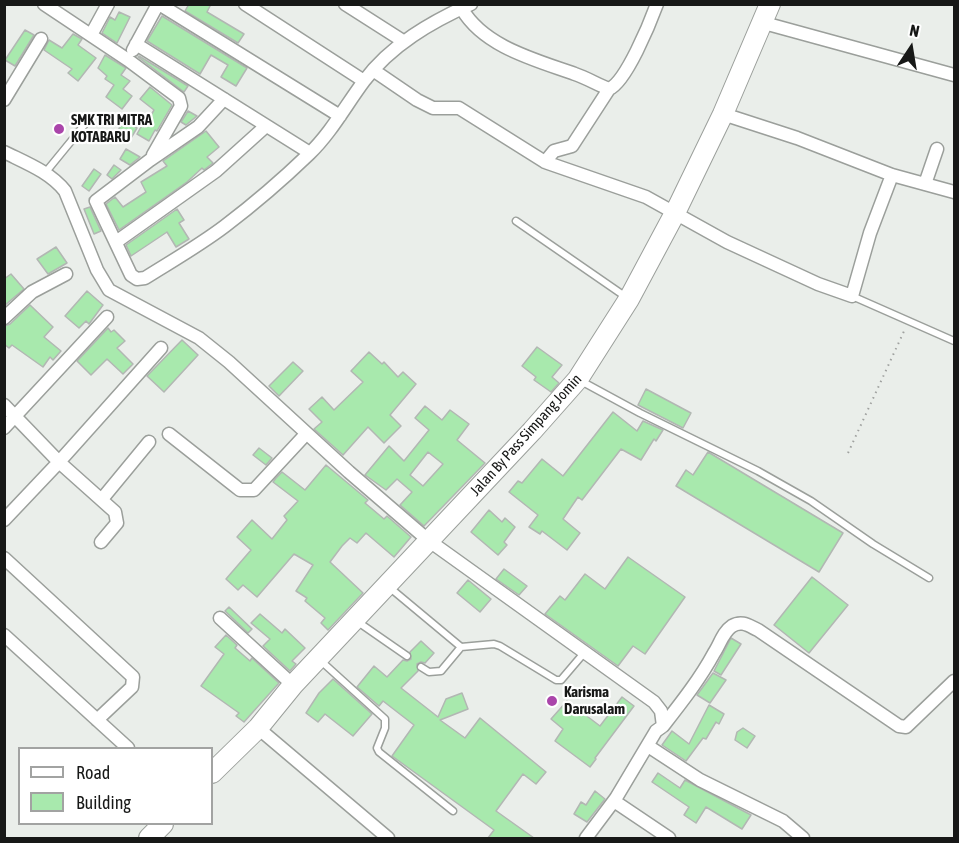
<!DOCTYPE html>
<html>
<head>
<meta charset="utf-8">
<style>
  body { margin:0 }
  #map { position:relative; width:959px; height:843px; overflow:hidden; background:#eaeeea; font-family:"Asap Condensed",sans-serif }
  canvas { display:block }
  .frame { position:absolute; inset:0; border:6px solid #171817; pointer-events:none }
  .legend { position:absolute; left:18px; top:747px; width:195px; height:78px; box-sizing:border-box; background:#fff; border:2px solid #a2a3a2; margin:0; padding:8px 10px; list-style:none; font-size:18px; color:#171817 }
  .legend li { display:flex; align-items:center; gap:12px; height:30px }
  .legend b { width:30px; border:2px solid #a2a3a2 }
  .north { position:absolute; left:881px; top:18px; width:60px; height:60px; -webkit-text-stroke:4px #fff; paint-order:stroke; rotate:12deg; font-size:16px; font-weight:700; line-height:24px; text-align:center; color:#171817 }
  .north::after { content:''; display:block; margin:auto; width:21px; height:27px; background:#171817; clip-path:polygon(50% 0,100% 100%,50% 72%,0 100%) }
</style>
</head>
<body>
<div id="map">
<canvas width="959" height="843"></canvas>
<div class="frame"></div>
<ul class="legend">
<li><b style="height:8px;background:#fff"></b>Road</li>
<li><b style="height:16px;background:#a8e9ad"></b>Building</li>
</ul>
<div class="north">N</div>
</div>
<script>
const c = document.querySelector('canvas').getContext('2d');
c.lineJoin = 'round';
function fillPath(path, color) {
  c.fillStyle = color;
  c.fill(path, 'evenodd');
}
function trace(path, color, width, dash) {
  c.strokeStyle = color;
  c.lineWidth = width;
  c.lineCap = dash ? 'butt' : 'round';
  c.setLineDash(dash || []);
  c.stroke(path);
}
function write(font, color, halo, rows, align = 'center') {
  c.font = font + ' "Asap Condensed",sans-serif';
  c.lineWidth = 4.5;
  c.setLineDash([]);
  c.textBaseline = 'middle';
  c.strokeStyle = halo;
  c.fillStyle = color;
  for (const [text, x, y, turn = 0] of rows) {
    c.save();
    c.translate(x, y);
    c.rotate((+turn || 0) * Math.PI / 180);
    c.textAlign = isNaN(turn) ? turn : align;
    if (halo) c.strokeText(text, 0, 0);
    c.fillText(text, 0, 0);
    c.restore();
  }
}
const building = new Path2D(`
  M189,4H211L207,12L244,34L238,43L185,11Z
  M119,12L130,17L117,43L102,33L110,17L115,20Z
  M162,16L247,68L236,86L221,77L228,65L211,55L200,74L147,41Z
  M25,30L34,35L15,66L5,60Z
  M73,34L82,39L78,45L96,58L78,81L68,73L72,69L44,50L49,40L62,48Z
  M105,55L126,68L121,75L130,81L123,89L132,96L122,109L106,97L114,85L105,79L107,76L98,68Z
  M139,56L188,86L184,92L138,57Z
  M150,87L172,105L157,131L155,130L149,141L137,134L142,125L144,127L154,110L140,99Z
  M188,111L197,116L186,125L181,122Z
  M124,120L137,128L131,138L118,130Z
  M206,131L219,147L207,157L213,163L204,170L202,168L187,182L119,230L106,204L115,197L123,207L146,192L141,182L167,166L163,161Z
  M126,149L140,157L130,165L120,159Z
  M114,165L121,170L112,179L107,175Z
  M94,169L101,174L89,191L82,186Z
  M90,207L101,231L94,234L84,209Z
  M177,209L184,220L179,223L189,239L176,247L167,232L131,256L126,245Z
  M56,247L67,263L48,274L37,259Z
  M11,274L24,289L4,306V279Z
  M87,291L103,305L89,324L86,321L79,328L65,316Z
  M30,305L53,327L44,337L61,351L53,360L50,357L43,367L12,345L9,348L4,344V326L10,324Z
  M108,328L111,332L114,330L125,341L117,348L133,364L123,374L107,359L91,375L77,361Z
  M182,340L198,355L164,392L147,376Z
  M537,347L562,365L552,377L559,383L551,392L534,380L536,377L522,366Z
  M369,352L382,364L384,362L398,377L403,372L416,384L390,415L401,426L384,443L368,427L343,455L314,429L322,422L309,409L322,397L334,410L363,382L351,371Z
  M293,362L303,371L279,396L269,386Z
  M646,389L691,413L683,428L638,405Z
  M425,406L442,420L450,410L469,424L457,440L485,463L424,526L400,505L412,492L397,479L386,490L365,475L389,446L404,461L429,430L415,418ZM428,452L443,464L423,486L410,475Z
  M613,412L637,431L643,421L663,430L656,441L654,439L641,460L621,449L582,500L578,497L563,519L580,533L567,550L542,531L540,534L529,527L538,515L509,492L518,481L522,483L542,459L563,476Z
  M259,448L272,458L266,465L253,455Z
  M708,452L843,533L819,572L676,486L686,470L693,475Z
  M326,465L368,500L365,503L384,519L387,516L411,537L394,557L366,533L357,543L350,538L342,546L330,562L363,593L328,630L321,623L325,618L305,601L307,598L296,591L313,565L294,554L257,597L243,585L238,590L226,579L251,550L237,537L252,520L272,539L287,520L284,516L298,501L273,482L276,478L282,472L305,490Z
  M489,510L502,522L505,518L515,527L504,542L507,545L498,555L471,532Z
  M628,557L685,597L645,654L633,646L618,666L545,614L560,596L565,600L585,574L605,589Z
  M504,569L527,586L519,595L496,579Z
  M812,577L848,605L809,653L774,625Z
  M468,580L491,599L480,612L457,593Z
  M229,607L252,629L248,633L225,611Z
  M260,614L282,633L285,629L305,648L292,661L296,664L290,671L263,646L270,639L251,623Z
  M226,635L237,645L235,648L250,661L252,658L279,683L244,722L236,716L239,713L201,686L224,654L215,647Z
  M731,638L741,644L721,675L714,671Z
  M421,641L434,653L425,663L421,662L417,664L418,671L401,688L438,717L446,699L462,693L468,709L440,720L465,738L480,718L546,772L536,784L523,774L496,811L534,838H488L494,830L392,756L414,725L383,701L379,706L357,687L374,666L387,677L403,660L407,661L411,659L410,652Z
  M713,673L726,680L710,703L697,695Z
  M333,679L372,714L353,736L325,714L318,722L306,713L319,693Z
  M622,697L634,706L595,758L596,759L590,767L555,741L563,729L551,719L567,701L600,726Z
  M709,705L724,714L719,724L716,722L706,739L703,738L686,761L662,745L672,731L689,744Z
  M743,728L755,736L747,748L735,740L737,732Z
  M658,773L680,788L685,780L751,815L742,829L706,807L696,823L684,815L689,807L652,782Z
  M595,791L605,799L587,822L574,814L581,802L586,805Z`);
const path = new Path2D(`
  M848,453L905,329`);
const service = new Path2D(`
  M45,173L90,118
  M516,221L626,297
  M852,296L954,341
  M581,381L640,413L758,471L811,501L873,544L929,578
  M389,587L461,647L494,644L500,646L556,680H561L584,653
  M358,622L407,656
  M321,661L385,719V728L377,748L379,752L453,811
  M421,667L429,672L441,671L461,647`);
const minor = new Path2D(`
  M44,4L128,60L179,98L181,106L153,155
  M159,4L340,116
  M245,4L364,81
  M345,4L403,41
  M462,9C484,47 536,60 575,74C587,78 598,85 609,89C626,82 650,23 657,4
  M764,23L954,75
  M91,35L108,4
  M136,44L310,153
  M133,50L158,4
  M373,70L417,100L433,108H459L545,162L646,197L727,242L818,284L852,296L870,233L892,175
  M224,99L198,127L150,160L96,201L131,275L137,279L145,278C172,261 200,245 225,226C254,204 283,179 309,154C331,133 346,105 364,81C391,45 431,22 471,4
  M4,100L41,39
  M723,114L797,138L892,175L954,192
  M4,152C26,163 50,172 65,191L97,270L109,290L199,338L229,362L349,472L428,540L654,702L661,711L663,726L656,731L616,798L586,838
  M545,162L554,151L572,146L609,89
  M925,184L937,149
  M116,242L216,171L266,126
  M4,318L32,292L66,274
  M4,405L59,462L115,512L117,523L101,542
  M4,428L107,317
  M169,434L235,486L240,490H254L306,434
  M102,499L149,442
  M4,520L59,462L161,348
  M4,558L133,677L132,687L97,720
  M220,618L293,685
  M4,635L128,748
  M663,726C681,703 700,679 714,653C720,644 723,632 732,626C742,620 749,626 758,630L899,726L906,727L954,681
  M258,728L388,838
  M648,746L700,780L783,821L803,838
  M614,801L669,838`);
const trunk = new Path2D(`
  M212,773L258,728L293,685L532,431L578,379L629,299L675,213L723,114L770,4
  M149,838L163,824`);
const markers = [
  [59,129,6,"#aa45aa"],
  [552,701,6,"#aa45aa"]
];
const poiNames = [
  ["SMK TRI MITRA",71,120],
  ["KOTABARU",71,137],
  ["Karisma",564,692],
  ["Darusalam",564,709]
];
const streetNames = [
  ["Jalan By Pass Simpang Jomin",526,435,-48]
];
fillPath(building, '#a8e9ad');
trace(building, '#b2b7b3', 1.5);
trace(service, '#9b9f9b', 9);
trace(minor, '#9b9f9b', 15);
trace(trunk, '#9b9f9b', 22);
trace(path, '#9fa19f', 2, [1.5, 4.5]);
trace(service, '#fff', 6);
trace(minor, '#fff', 12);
trace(trunk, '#fff', 20);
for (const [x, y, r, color] of markers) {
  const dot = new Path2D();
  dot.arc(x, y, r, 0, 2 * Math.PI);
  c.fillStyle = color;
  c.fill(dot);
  trace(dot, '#fff', 2);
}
write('bold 15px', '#171817', '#fff', poiNames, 'left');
write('15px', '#171817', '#fff', streetNames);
</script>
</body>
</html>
